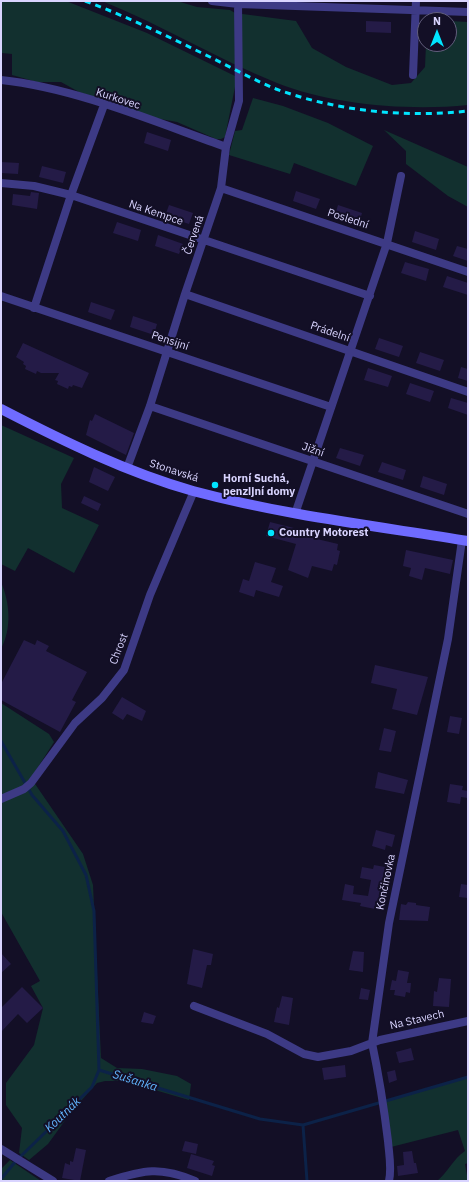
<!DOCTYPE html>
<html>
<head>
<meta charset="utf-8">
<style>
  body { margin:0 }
  #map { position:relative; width:469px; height:1182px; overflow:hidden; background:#130f26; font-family:"IBM Plex Sans",sans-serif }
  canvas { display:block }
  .frame { position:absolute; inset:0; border:2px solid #d9d4ff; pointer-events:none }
  .north { position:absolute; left:417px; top:12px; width:40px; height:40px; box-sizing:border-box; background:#130f26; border:1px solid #625e7d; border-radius:50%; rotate:0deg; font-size:11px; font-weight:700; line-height:16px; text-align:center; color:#d9d4ff }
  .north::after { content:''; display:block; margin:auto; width:14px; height:18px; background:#00e5ff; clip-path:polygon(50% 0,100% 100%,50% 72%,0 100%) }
</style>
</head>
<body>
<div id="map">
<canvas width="469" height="1182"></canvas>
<div class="frame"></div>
<div class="north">N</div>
</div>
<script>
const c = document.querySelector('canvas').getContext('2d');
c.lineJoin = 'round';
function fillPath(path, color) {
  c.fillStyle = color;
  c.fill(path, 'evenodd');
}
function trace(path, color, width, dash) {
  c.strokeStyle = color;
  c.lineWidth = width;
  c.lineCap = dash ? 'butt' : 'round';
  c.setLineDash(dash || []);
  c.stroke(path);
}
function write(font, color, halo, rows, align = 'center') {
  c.font = font + ' "IBM Plex Sans",sans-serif';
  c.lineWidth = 4;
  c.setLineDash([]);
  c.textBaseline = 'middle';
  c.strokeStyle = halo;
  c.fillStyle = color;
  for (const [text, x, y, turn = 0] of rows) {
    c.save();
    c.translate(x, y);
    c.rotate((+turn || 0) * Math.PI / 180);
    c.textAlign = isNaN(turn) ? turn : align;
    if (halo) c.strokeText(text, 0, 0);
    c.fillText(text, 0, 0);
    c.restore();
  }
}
const green = new Path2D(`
  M1,1H66L147,33L237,77L225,137L221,139H216L177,122L155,118L79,92L61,82H37L12,75V54L2,53L1,61Z
  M102,1H177L197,7L230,10L235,13L296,21L312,48L346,67L392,85L411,83L425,67L426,44H449V21L468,22V105C409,111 332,105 277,83C217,59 162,25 102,1Z
  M253,98L283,106L328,123L373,146L356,186L294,163L290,174L229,155L235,131L242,130Z
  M384,130L468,167V207L448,196L406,164V151Z
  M1,425L74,458L61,484L62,508L99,525L74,573L28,548L15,571L1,564Z
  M1,582C10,603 12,628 1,649Z
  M1,703L49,734L54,742L31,778L83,854L93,885L101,1058L117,1068L142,1069L177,1076L191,1084L189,1100L124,1081H105L97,1083L72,1111L48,1144L29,1160L19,1153L22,1128L6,1105V1083L34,1045L43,1008L31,986L40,981L1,912Z
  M468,1077V1163L465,1164L468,1181H437C448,1172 453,1159 465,1151L458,1130L391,1147L384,1101Z
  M10,1160L41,1181H1V1169Z`);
const stream = new Path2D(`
  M1,741L32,795L63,831L86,875L94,911L99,1070L260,1119L303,1125L468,1077
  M303,1125L307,1181
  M21,1156L92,1087L99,1070
  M1,1179L15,1162`);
const building = new Path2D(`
  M366,21L391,22V33L366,32Z
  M147,132L171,140L168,151L144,143Z
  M1,162L19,163L18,174L1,173Z
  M42,166L66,172L63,183L39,177Z
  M296,191L320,199L316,209L293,201Z
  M31,192L39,193L37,209L12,205L13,194L30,196Z
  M169,205L193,213L189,224L165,216Z
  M338,205L362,213L359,223L335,215Z
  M117,222L141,230L138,241L113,233Z
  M415,231L439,239L436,250L412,242Z
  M158,235L183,244L179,254L155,246Z
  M457,246L468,249V261L453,256Z
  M405,262L429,269L426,281L401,273Z
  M447,276L468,283V295L443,287Z
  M91,302L115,310L111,320L88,312Z
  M133,316L157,324L154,335L130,327Z
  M379,338L403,346L399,357L375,349Z
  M23,343L89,373L82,388L73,385L72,387L69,386L68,389L57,384L58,381L55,380L59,373H41L37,371L36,374L25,369L26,366L23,364L24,362L16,357Z
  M420,352L444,360L440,371L416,363Z
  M461,367L468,369V381L458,378Z
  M368,368L392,376L388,387L364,380Z
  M410,383L434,391L430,402L406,394Z
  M451,398L468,403V415L448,408Z
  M95,414L134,433L126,455L86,435L90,420L92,421Z
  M340,448L364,455L360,466L336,458Z
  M382,462L406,470L403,480L378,472Z
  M94,467L115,477L108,491L89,482Z
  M423,476L447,484L444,495L420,487Z
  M84,496L101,504L98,511L81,503Z
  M270,522L318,534L317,539L338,544L337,550L340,551L337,565L334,564L332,571L312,566L308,578L288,570L296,544L266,536Z
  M406,550L453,560L450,574L425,568L422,580L409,576L411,568L403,566Z
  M255,562L276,568L271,582L283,586L279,597L256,590L254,597L239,592L243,579L249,581Z
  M24,640L35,645L37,640L49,646L46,651L87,672L72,700L76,702L60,732L1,700V684Z
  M375,665L428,677L417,715L392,709L397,689L371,683Z
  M122,697L146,711L142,721L127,714L123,720L112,713Z
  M450,716L462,718L459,734L447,732Z
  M384,728L396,731L391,752L379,750Z
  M378,772L408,780L404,794L375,788Z
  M450,784L463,786L462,790L468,791V798L461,797L460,804L447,802Z
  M376,830L395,835L392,847L386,845L385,850L372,846Z
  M374,865L385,867L380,895L383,896L380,910L360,906L361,903L342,900L345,884L354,886L353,894L368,896L371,880L360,878L362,867L373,869Z
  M461,884L468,885V898L459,897Z
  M408,902L416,903V905L430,907L428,921L399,920L401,904L406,905Z
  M193,949L213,954L211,965H207L202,988L187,984Z
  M353,951L364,952L363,972L349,970Z
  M1,953L11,964L1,973Z
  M398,970L409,972L407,983H411L410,993L406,992L405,997L394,995L395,990H390L392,980L396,981Z
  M439,978L451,979L449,1007L433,1006L434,991L437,992Z
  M22,987L43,1008L27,1023L18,1014L1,1032V1008Z
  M361,988L370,990L368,1000L359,999Z
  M282,996L293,998L289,1025L274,1022L277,1007L279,1008Z
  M144,1012L156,1016L153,1024L141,1022Z
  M411,1048L414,1060L399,1063L396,1052Z
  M345,1065L346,1077L324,1080L322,1068Z
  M395,1070L397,1080L389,1083L387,1072Z
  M185,1141L198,1144L196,1154L182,1151Z
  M76,1148L86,1150L80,1181L62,1178L65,1163L70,1165V1161L73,1162Z
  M412,1151L414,1163H416L418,1173L398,1176L397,1166L404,1165L403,1152Z
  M191,1154L214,1161L212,1165L215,1166L212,1176L187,1168Z`);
const street = new Path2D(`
  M212,1L238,4L468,12
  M413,75L416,1
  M1,80C76,88 155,122 226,147
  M1,183L34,186L71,195L370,296
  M221,188L468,272
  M185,294L468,392
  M1,296L331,407
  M34,308L71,195L104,105
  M150,406L468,514
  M127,468L150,406L185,294L221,188L226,147L239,101L238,1
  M295,514L387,243L401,176
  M1,799L24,789L31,783L75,723L102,698L124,670L150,595L194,491
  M194,1006L267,1034L304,1054L318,1057L351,1051L372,1043L389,923L448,639L462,540
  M1,1149L53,1181
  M109,1181C143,1170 161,1166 195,1181
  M389,1181C392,1168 389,1154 388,1141C384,1108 379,1076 372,1043L380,1040L468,1021`);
const secondary = new Path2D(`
  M1,409C63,441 126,472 193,491C283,515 376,526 468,541`);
const rail = new Path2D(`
  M85,1C128,17 169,37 210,57C232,68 254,80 276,89C336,111 405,118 468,111`);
const markers = [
  [215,485,4,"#00e5ff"],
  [271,533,4,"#00e5ff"]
];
const streetNames = [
  ["Kurkovec",118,99,18],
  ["Na Kempce",156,213,19],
  ["Poslední",348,219,18],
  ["Červená",194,235,-71],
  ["Prádelní",330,332,19],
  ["Pensijní",170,341,18],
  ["Jižní",313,450,19],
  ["Stonavská",174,471,18],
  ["Chrost",119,649,-69],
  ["Končinovka",386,882,-78],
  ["Na Stavech",417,1020,-13]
];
const poiNames = [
  ["Horní Suchá,",223,479],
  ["penzijní domy",223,492],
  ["Country Motorest",279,533]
];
const waterNames = [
  ["Sušanka",135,1081,17],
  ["Koutnák",63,1115,-44]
];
fillPath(green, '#12302f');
trace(stream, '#0c2248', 3);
fillPath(building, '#241b47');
trace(street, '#3d3a85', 8);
trace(secondary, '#6f6bff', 10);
trace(rail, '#00e5ff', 3, [6, 5]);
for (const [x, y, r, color] of markers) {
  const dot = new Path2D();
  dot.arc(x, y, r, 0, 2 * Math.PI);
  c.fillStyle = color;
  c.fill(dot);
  trace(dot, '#130f26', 1.5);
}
write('11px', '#d9d4ff', '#130f26', streetNames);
write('bold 11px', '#d9d4ff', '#130f26', poiNames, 'left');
write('italic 12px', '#62b6ff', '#130f26', waterNames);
</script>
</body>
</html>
